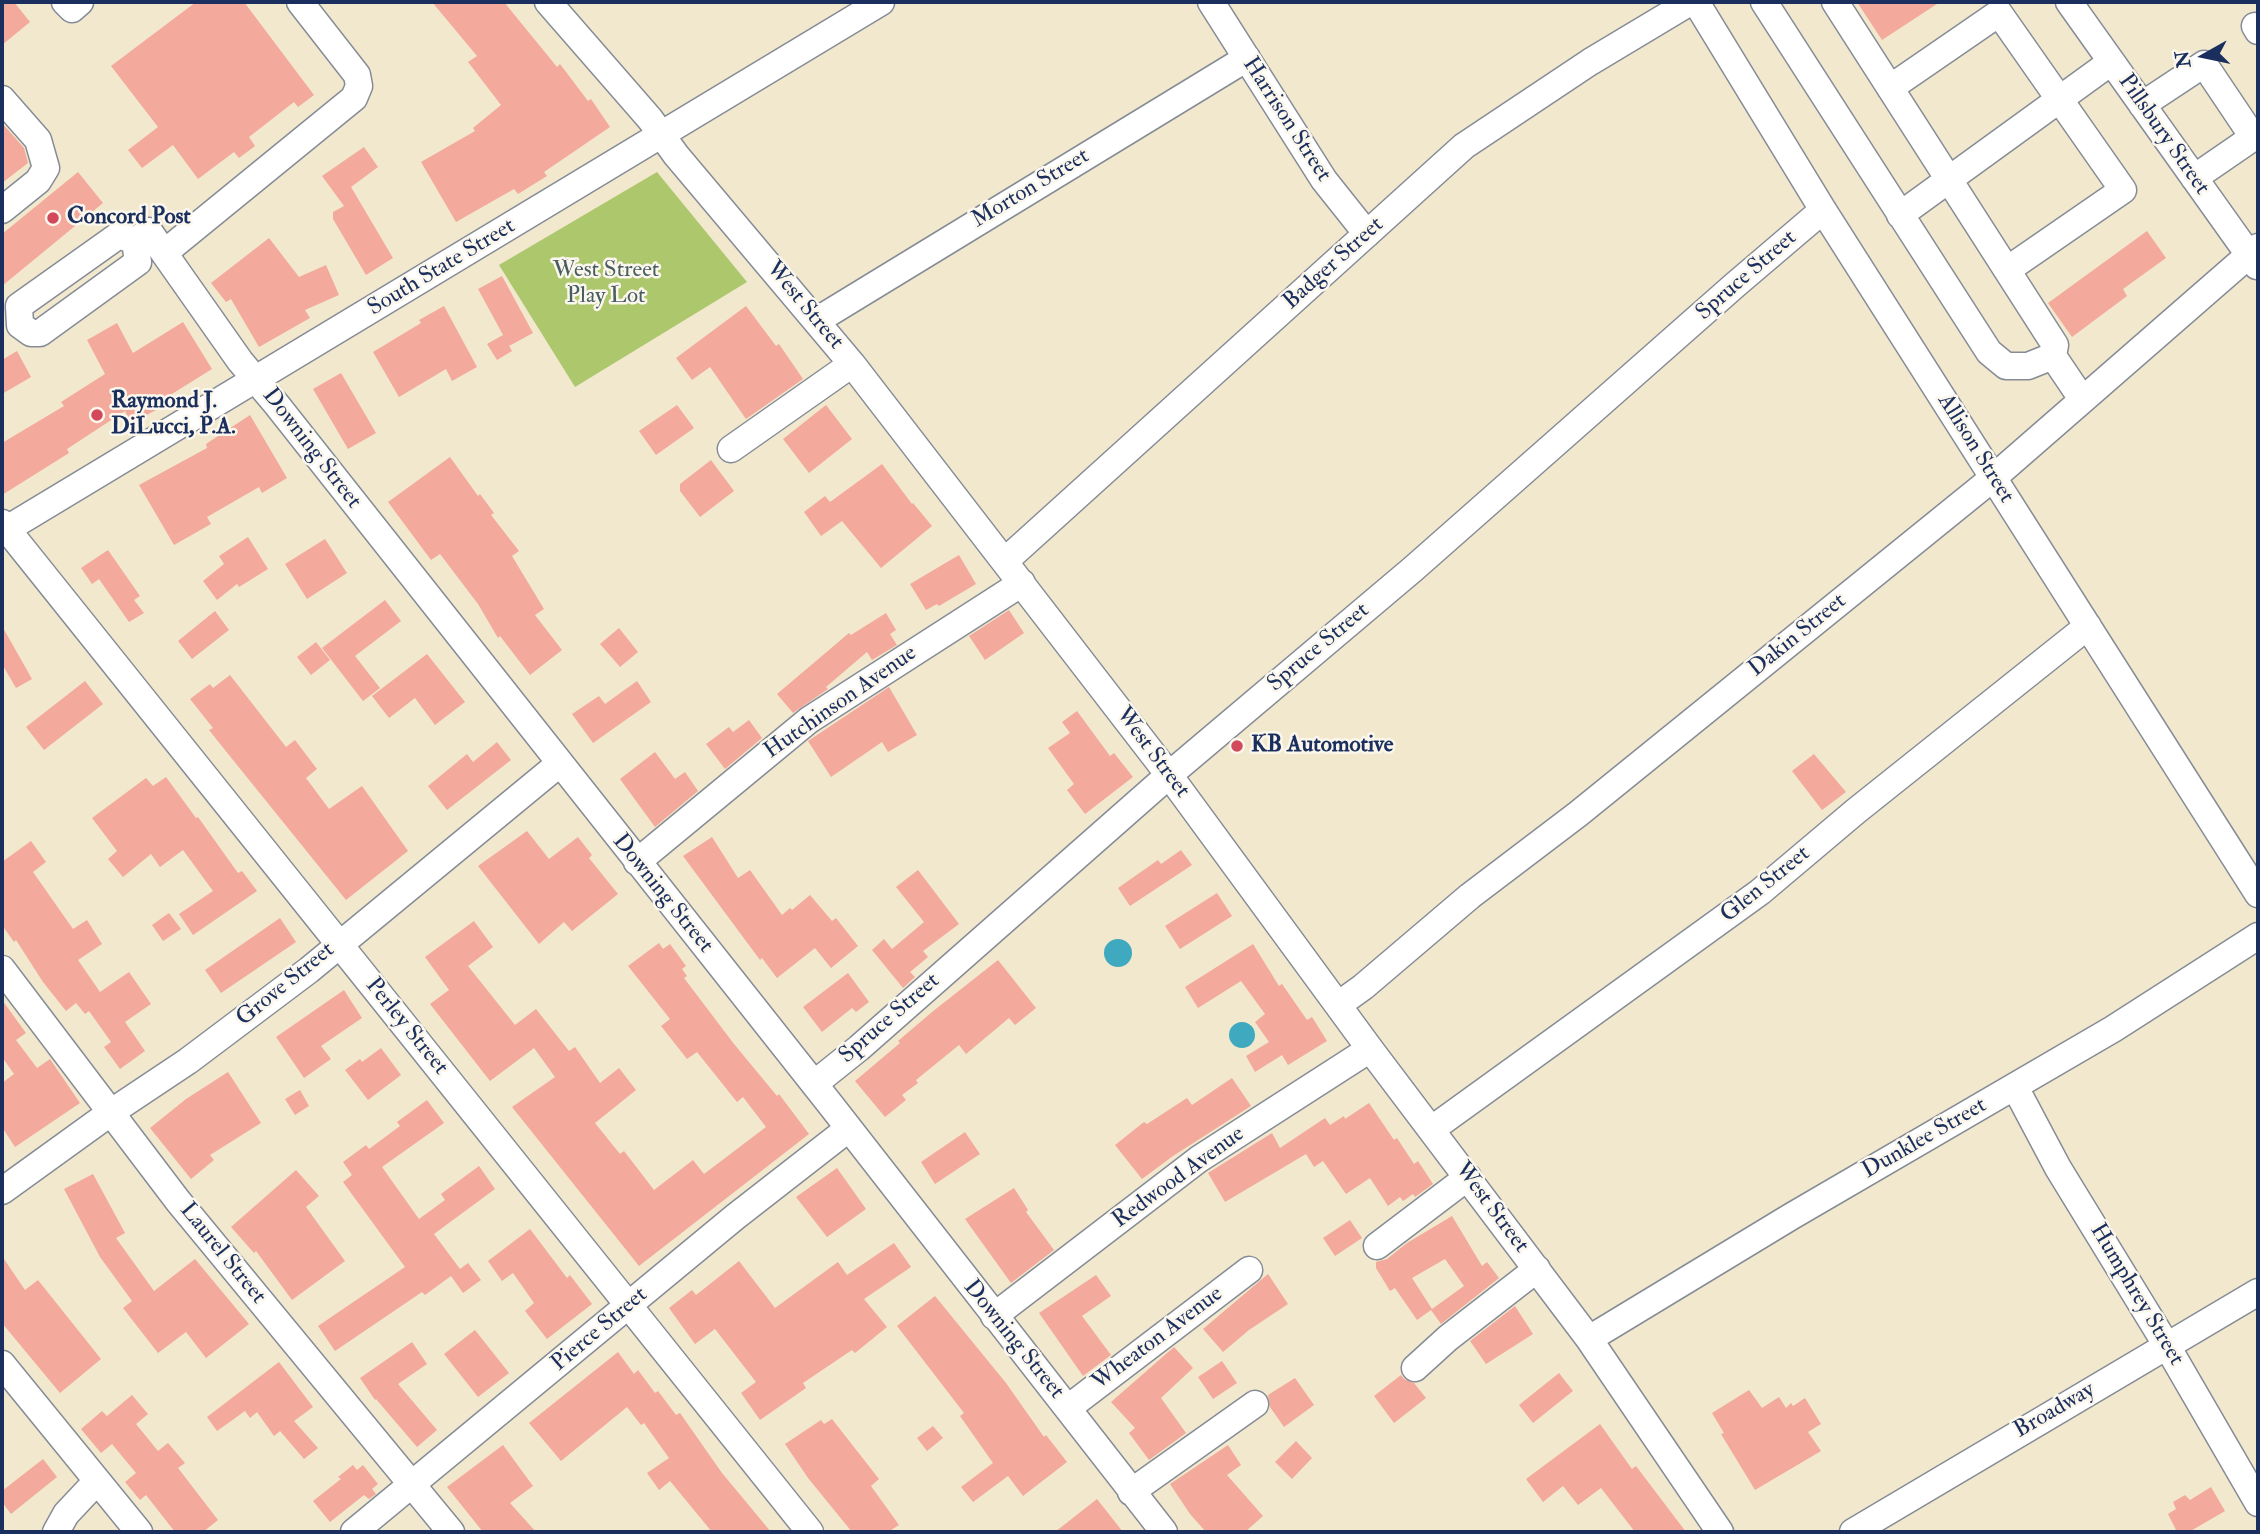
<!DOCTYPE html>
<html>
<head>
<meta charset="utf-8">
<style>
  body { margin:0 }
  #map { position:relative; width:2260px; height:1534px; overflow:hidden; background:#f2e8ce; font-family:"IM FELL Double Pica",serif }
  canvas { display:block }
  .frame { position:absolute; inset:0; border:4px solid #1b2f5e; pointer-events:none }
  .north { position:absolute; left:2169px; top:21px; width:70px; height:70px; -webkit-text-stroke:5px #fbf7ec; paint-order:stroke; rotate:261deg; font-size:19px; font-weight:700; line-height:28px; text-align:center; color:#1b2f5e }
  .north::after { content:''; display:block; margin:auto; width:24px; height:32px; background:#1b2f5e; clip-path:polygon(50% 0,100% 100%,50% 72%,0 100%) }
</style>
</head>
<body>
<div id="map">
<canvas width="2260" height="1534"></canvas>
<div class="frame"></div>
<div class="north">N</div>
</div>
<script>
const c = document.querySelector('canvas').getContext('2d');
c.lineJoin = 'round';
function fillPath(path, color) {
  c.fillStyle = color;
  c.fill(path, 'evenodd');
}
function trace(path, color, width, dash) {
  c.strokeStyle = color;
  c.lineWidth = width;
  c.lineCap = dash ? 'butt' : 'round';
  c.setLineDash(dash || []);
  c.stroke(path);
}
function write(font, color, halo, rows, align = 'center') {
  c.font = font + ' "IM FELL Double Pica",serif';
  c.lineWidth = 5;
  c.setLineDash([]);
  c.textBaseline = 'middle';
  c.strokeStyle = halo;
  c.fillStyle = color;
  for (const [text, x, y, turn = 0] of rows) {
    c.save();
    c.translate(x, y);
    c.rotate((+turn || 0) * Math.PI / 180);
    c.textAlign = isNaN(turn) ? turn : align;
    if (halo) c.strokeText(text, 0, 0);
    c.fillText(text, 0, 0);
    c.restore();
  }
}
const green = new Path2D(`
  M657,172L747,282L575,387L499,265Z`);
const water = new Path2D(`
  M1104 953a14 14 0 1 1 28 0a14 14 0 1 1-28 0Z
  M1229 1035a13 13 0 1 1 26 0a13 13 0 1 1-26 0Z`);
const building = new Path2D(`
  M2,2H14L30,22L2,45Z
  M196,2H244L314,95L298,107L294,102L249,137L255,146L239,158L234,152L198,179L173,145L142,168L128,150L158,127L111,66Z
  M432,2H504L557,67L560,64L588,101L591,99L610,127L544,172L547,176L518,194L514,189L456,222L421,162L475,131L473,128L501,105L468,62L477,56Z
  M1857,2H1940L1882,40Z
  M2,123L24,148L28,163L2,183Z
  M364,147L378,167L351,187L393,258L366,275L333,219V212L344,206L322,176Z
  M78,172L103,203L2,286V234Z
  M2147,231L2166,258L2123,289L2127,296L2072,337L2048,303Z
  M269,238L299,277L326,265L339,295L305,310L310,318L259,347L231,299L226,302L211,283Z
  M502,276L533,333L509,346L478,289Z
  M444,306L477,367L452,381L446,369L399,397L373,352L421,323L419,320Z
  M746,306L776,346L779,344L803,379L746,419L710,367L692,380L676,358Z
  M183,322L212,369L159,402L162,407L131,423L125,411L67,449L69,453L2,495V443L64,406L61,402L105,374L87,340L117,323L133,353Z
  M503,335L512,351L497,360L487,344Z
  M17,351L31,377L2,394V360Z
  M341,373L376,433L348,449L313,389Z
  M677,405L694,428L656,455L639,431Z
  M826,405L852,439L809,473L783,439Z
  M250,415L287,478L262,493L259,487L207,517L211,524L174,545L139,485L207,448L206,444Z
  M450,457L478,496L480,494L494,513L491,515L519,551L512,556L544,609L535,615L562,650L530,675L500,636L498,638L478,604L440,554L431,560L388,502Z
  M711,460L734,491L700,517L680,491V484Z
  M882,464L912,504L913,503L932,526L881,568L842,521L821,536L804,512L825,496L830,502Z
  M248,537L268,569L239,587L237,584L217,600L203,581L224,564L219,556Z
  M325,539L347,573L307,599L285,564Z
  M108,550L140,596L134,600L144,613L129,622L99,579L92,584L81,568Z
  M959,555L976,584L939,606L937,604L926,610L910,584Z
  M385,600L401,621L355,656L380,688L363,701L322,648Z
  M1009,610L1024,633L985,660L969,636Z
  M215,611L229,630L192,659L178,641Z
  M886,613L896,630L890,634L897,645L872,660L867,652L826,687L828,689L793,713L777,694L849,633L851,635Z
  M2,626L32,679L16,688L2,664Z
  M619,628L638,652L620,667L600,644Z
  M316,642L330,660L311,675L297,657Z
  M427,654L465,702L435,725L415,698L389,718L372,696Z
  M230,675L286,747L295,740L317,769L306,778L329,809L362,786L408,851L346,900L233,760L209,730L213,728L190,699L210,684L213,688Z
  M85,681L103,704L44,750L26,727Z
  M637,681L651,702L593,743L572,714L599,696L605,704Z
  M889,687L917,735L888,752L882,742L831,777L808,741Z
  M1077,711L1110,756L1114,753L1133,777L1085,814L1067,790L1074,784L1048,748L1070,733L1062,722Z
  M749,720L762,738L725,769L706,744L729,727L733,732Z
  M497,742L511,760L447,810L428,786L467,754L473,762Z
  M655,752L675,779L685,772L698,791L655,827L620,779Z
  M1814,754L1846,792L1822,810L1792,771Z
  M166,777L196,818L198,817L238,873L242,871L257,891L193,935L179,914L213,891L183,850L160,867L151,854L123,877L108,859L117,851L92,818L146,778L153,786Z
  M527,831L549,859L578,837L592,855L589,858L618,894L572,931L564,922L539,944L478,866Z
  M712,837L738,878L750,870L782,915L790,908L792,910L810,895L832,921L836,918L858,946L831,968L815,948L777,978L762,958L760,960L683,856Z
  M31,841L46,862L33,872L73,929L87,920L102,944L78,960L100,992L129,972L151,1004L125,1022L145,1051L120,1069L104,1047L111,1042L89,1011L85,1014L76,1003L66,1011L43,982L16,940L14,942L2,925V862Z
  M1181,850L1192,865L1130,906L1118,888L1158,860L1161,864Z
  M918,870L959,924L923,951L928,957L910,972L915,977L903,988L872,950L884,939L892,949L924,922L896,887Z
  M1217,893L1232,916L1180,949L1165,926Z
  M169,913L181,929L163,941L152,925Z
  M280,918L296,942L221,993L205,970Z
  M474,921L493,947L468,966L515,1025L536,1009L569,1051L575,1047L600,1083L619,1068L636,1090L595,1123L620,1154L624,1151L654,1190L693,1160L704,1174L766,1127L743,1097L737,1102L697,1052L687,1059L661,1026L670,1019L628,966L659,943L663,949L670,944L686,966L682,969L687,976L684,978L734,1044L777,1096L779,1094L809,1134L639,1266L512,1107L555,1077L534,1048L490,1081L430,1004L449,990L425,957Z
  M1253,944L1279,986L1282,984L1307,1020L1312,1017L1327,1041L1288,1065L1282,1055L1255,1072L1246,1056L1269,1042L1255,1022L1265,1014L1241,981L1198,1008L1185,987Z
  M998,960L1036,1008L1015,1025L1009,1018L966,1054L959,1045L916,1080L918,1083L902,1095L906,1100L885,1117L855,1081L900,1043L898,1041L932,1012Z
  M848,973L869,1002L856,1012L852,1008L822,1032L803,1007Z
  M344,990L362,1018L321,1046L331,1059L304,1078L276,1037Z
  M2,1000L26,1033L16,1040L37,1068L50,1059L80,1103L15,1147L2,1127V1083L14,1074L2,1057Z
  M381,1048L401,1075L368,1100L345,1070L360,1059L362,1062Z
  M228,1072L261,1123L210,1155L214,1160L191,1179L150,1128L186,1099Z
  M1232,1078L1251,1106L1173,1156L1142,1179L1115,1145L1144,1122L1147,1124L1187,1098L1192,1105Z
  M300,1090L309,1106L295,1115L285,1099Z
  M427,1100L444,1123L382,1167L419,1219L445,1200L441,1194L479,1166L495,1189L434,1234L460,1269L468,1263L481,1280L463,1293L451,1276L425,1295L422,1292L335,1351L318,1326L405,1267L343,1182L352,1175L343,1162L366,1145L369,1149L400,1126L397,1122Z
  M1369,1103L1394,1140L1397,1138L1414,1164L1418,1161L1433,1184L1415,1197L1413,1194L1403,1201L1400,1197L1388,1206L1370,1178L1346,1194L1323,1161L1314,1167L1306,1154L1225,1202L1208,1173L1272,1133L1280,1148L1325,1118L1330,1125L1344,1116L1345,1119Z
  M965,1132L980,1154L935,1184L921,1162Z
  M837,1168L866,1209L827,1237L796,1197Z
  M296,1170L319,1196L306,1207L345,1261L292,1300L256,1251L254,1253L231,1227Z
  M93,1174L125,1233L116,1238L154,1291L195,1259L249,1324L206,1358L186,1332L158,1353L123,1308L132,1301L100,1257L64,1189Z
  M1014,1188L1028,1210L1026,1212L1054,1250L1011,1283L965,1219Z
  M1452,1216L1482,1266L1487,1262L1499,1278L1441,1324L1431,1310L1417,1320L1395,1288L1390,1291L1376,1268V1262L1387,1259L1407,1243ZM1445,1259L1464,1286L1432,1309L1412,1278Z
  M1350,1220L1362,1238L1335,1256L1323,1238Z
  M530,1229L567,1278L570,1275L592,1304L547,1339L525,1311L534,1303L513,1273L502,1281L488,1261Z
  M894,1243L911,1267L864,1299L887,1327L855,1353L852,1350L803,1383L806,1388L760,1420L741,1393L756,1382L715,1329L695,1344L669,1308L692,1290L696,1295L739,1261L775,1308L838,1262L847,1275Z
  M2,1256L25,1290L38,1280L101,1359L60,1393L2,1323Z
  M1268,1274L1288,1304L1249,1330L1223,1352L1203,1329Z
  M1096,1275L1111,1296L1082,1316L1111,1355L1083,1376L1039,1313Z
  M935,1296L1006,1383L1044,1437L1046,1435L1067,1462L1023,1496L1008,1476L973,1502L961,1487L993,1463L960,1416L964,1413L897,1326Z
  M1515,1306L1533,1334L1486,1364L1470,1341Z
  M475,1330L509,1373L478,1397L444,1354Z
  M412,1342L427,1364L398,1384L437,1430L417,1447L376,1399L375,1400L360,1378Z
  M1174,1347L1193,1368L1161,1398L1186,1433L1149,1460L1129,1433L1135,1428L1111,1402Z
  M618,1352L634,1374L638,1370L655,1393L658,1391L676,1415L680,1413L722,1473L771,1532H712L670,1481L659,1490L647,1473L669,1458L644,1423L641,1425L627,1407L561,1461L529,1423Z
  M1222,1361L1237,1383L1213,1399L1198,1377Z
  M279,1362L313,1407L294,1421L318,1448L304,1459L280,1431L274,1436L257,1412L250,1418L245,1411L217,1431L207,1417Z
  M1559,1373L1573,1391L1533,1423L1519,1405Z
  M1401,1375L1404,1379L1414,1383L1426,1398L1394,1423L1374,1396Z
  M1295,1378L1314,1405L1284,1427L1270,1407L1268,1395Z
  M1749,1390L1762,1408L1779,1397L1786,1408L1791,1403L1793,1406L1805,1398L1821,1424L1808,1432L1821,1451L1755,1490L1721,1434L1724,1433L1712,1413Z
  M132,1395L148,1414L136,1424L158,1451L168,1443L185,1463L178,1468L218,1520L203,1532H175L146,1495L140,1500L125,1482L136,1473L112,1444L101,1453L81,1429L102,1411L107,1416Z
  M832,1419L879,1479L871,1486L899,1525L888,1532H852L808,1478L785,1444L821,1420L824,1424Z
  M1600,1424L1632,1469L1636,1466L1686,1532H1635L1601,1488L1578,1505L1563,1486L1543,1502L1526,1479Z
  M933,1426L943,1438L927,1451L917,1438Z
  M1296,1441L1312,1458L1292,1479L1275,1462Z
  M503,1445L533,1486L510,1503L536,1532H483L447,1487Z
  M1228,1445L1241,1465L1227,1475L1263,1516L1245,1532H1206L1190,1514L1170,1484Z
  M43,1459L57,1477L11,1514L2,1502V1491Z
  M353,1465L357,1470L363,1465L378,1484L372,1489L376,1494L369,1499L364,1495L330,1522L313,1501L341,1479L338,1477Z
  M2211,1487L2225,1511L2189,1532H2177L2168,1514L2176,1509L2173,1502L2185,1495L2190,1500Z
  M1097,1499L1123,1532H1055Z`);
const minor = new Path2D(`
  M65,2L72,9L80,2
  M548,2L650,119L676,155L852,364L1169,775L1370,1049L1589,1339L1720,1532
  M1211,2L1324,180L1367,234
  M1696,2L1823,210L2258,894
  M1764,2L1989,352L2006,366H2028L2053,356
  M1835,2L2055,345L2053,356L2082,399
  M2069,2L2257,266
  M2255,26L2258,31
  M1890,88L1999,13L2123,190L2007,270
  M2,99L38,140L46,168L38,181L2,210
  M2142,105L2204,64L2253,137
  M2194,178L2258,134
  M1900,215L2111,62
  M119,235L135,241L138,262L40,333H31L20,325L19,306Z
  M135,241L149,231L164,253L354,98L359,86L357,75L300,2
  M164,253L240,361L277,405L830,1104L1164,1532
  M816,321L1247,58
  M731,449L852,364
  M2,523L810,1532
  M2,532L881,2
  M1005,561L1464,146L1590,62L1690,2
  M637,862L809,720L1022,583
  M2,969L178,1201L451,1532
  M1338,1005L1363,987L1470,896L1578,814L1993,478L2258,247
  M814,1084L859,1048L1169,775L1413,569L1735,285L1823,210
  M2015,1087L2058,1168L2167,1346L2258,1503
  M1432,1129L1760,892L1856,811L2088,626
  M2,1191L110,1113L188,1061L309,970L559,764
  M1377,1246L1468,1177
  M994,1316L1199,1159L1370,1049
  M1589,1339L1792,1216L2113,1029L2258,936
  M2,1364L139,1532
  M1415,1368L1448,1338L1537,1269
  M1068,1408L1249,1270
  M1131,1492L1255,1404
  M56,1532L66,1514L97,1481
  M354,1532L735,1217L848,1129
  M1853,1532L2258,1292`);
const markers = [
  [53,218,7,"#d1495b"],
  [97,415,7,"#d1495b"],
  [1237,746,7,"#d1495b"]
];
const streetNames = [
  ["Harrison Street",1286,120,57],
  ["Pillsbury Street",2163,135,55],
  ["Morton Street",1031,189,-31],
  ["Badger Street",1334,264,-42],
  ["South State Street",442,268,-31],
  ["Spruce Street",1747,276,-41],
  ["West Street",804,306,50],
  ["Downing Street",311,449,52],
  ["Allison Street",1975,449,58],
  ["Dakin Street",1798,636,-39],
  ["Spruce Street",1319,648,-40],
  ["Hutchinson Avenue",841,703,-35],
  ["West Street",1152,753,53],
  ["Glen Street",1766,885,-39],
  ["Downing Street",662,894,51],
  ["Grove Street",286,985,-39],
  ["Spruce Street",890,1019,-41],
  ["Perley Street",406,1027,51],
  ["Dunklee Street",1925,1139,-30],
  ["Redwood Avenue",1179,1178,-36],
  ["West Street",1491,1208,53],
  ["Laurel Street",222,1254,51],
  ["Humphrey Street",2136,1295,59],
  ["Pierce Street",600,1330,-40],
  ["Wheaton Avenue",1158,1339,-37],
  ["Downing Street",1013,1340,51],
  ["Broadway",2055,1411,-30]
];
const poiNames = [
  ["Concord Post",67,218],
  ["Raymond J.",111,402],
  ["DiLucci, P.A.",111,428],
  ["KB Automotive",1251,746]
];
const parkNames = [
  ["West Street",606,271],
  ["Play Lot",606,297]
];
fillPath(green, '#adc76d');
fillPath(water, '#3fa9bf');
fillPath(building, '#f3a99b');
trace(minor, '#868c96', 29);
trace(minor, '#fff', 26);
for (const [x, y, r, color] of markers) {
  const dot = new Path2D();
  dot.arc(x, y, r, 0, 2 * Math.PI);
  c.fillStyle = color;
  c.fill(dot);
  trace(dot, '#fbf7ec', 2.5);
}
write('23px', '#1b2f5e', '#fbf7ec', streetNames);
write('bold 23px', '#1b2f5e', '#fbf7ec', poiNames, 'left');
write('23px', '#475d62', '#fbf7ec', parkNames);
</script>
</body>
</html>
